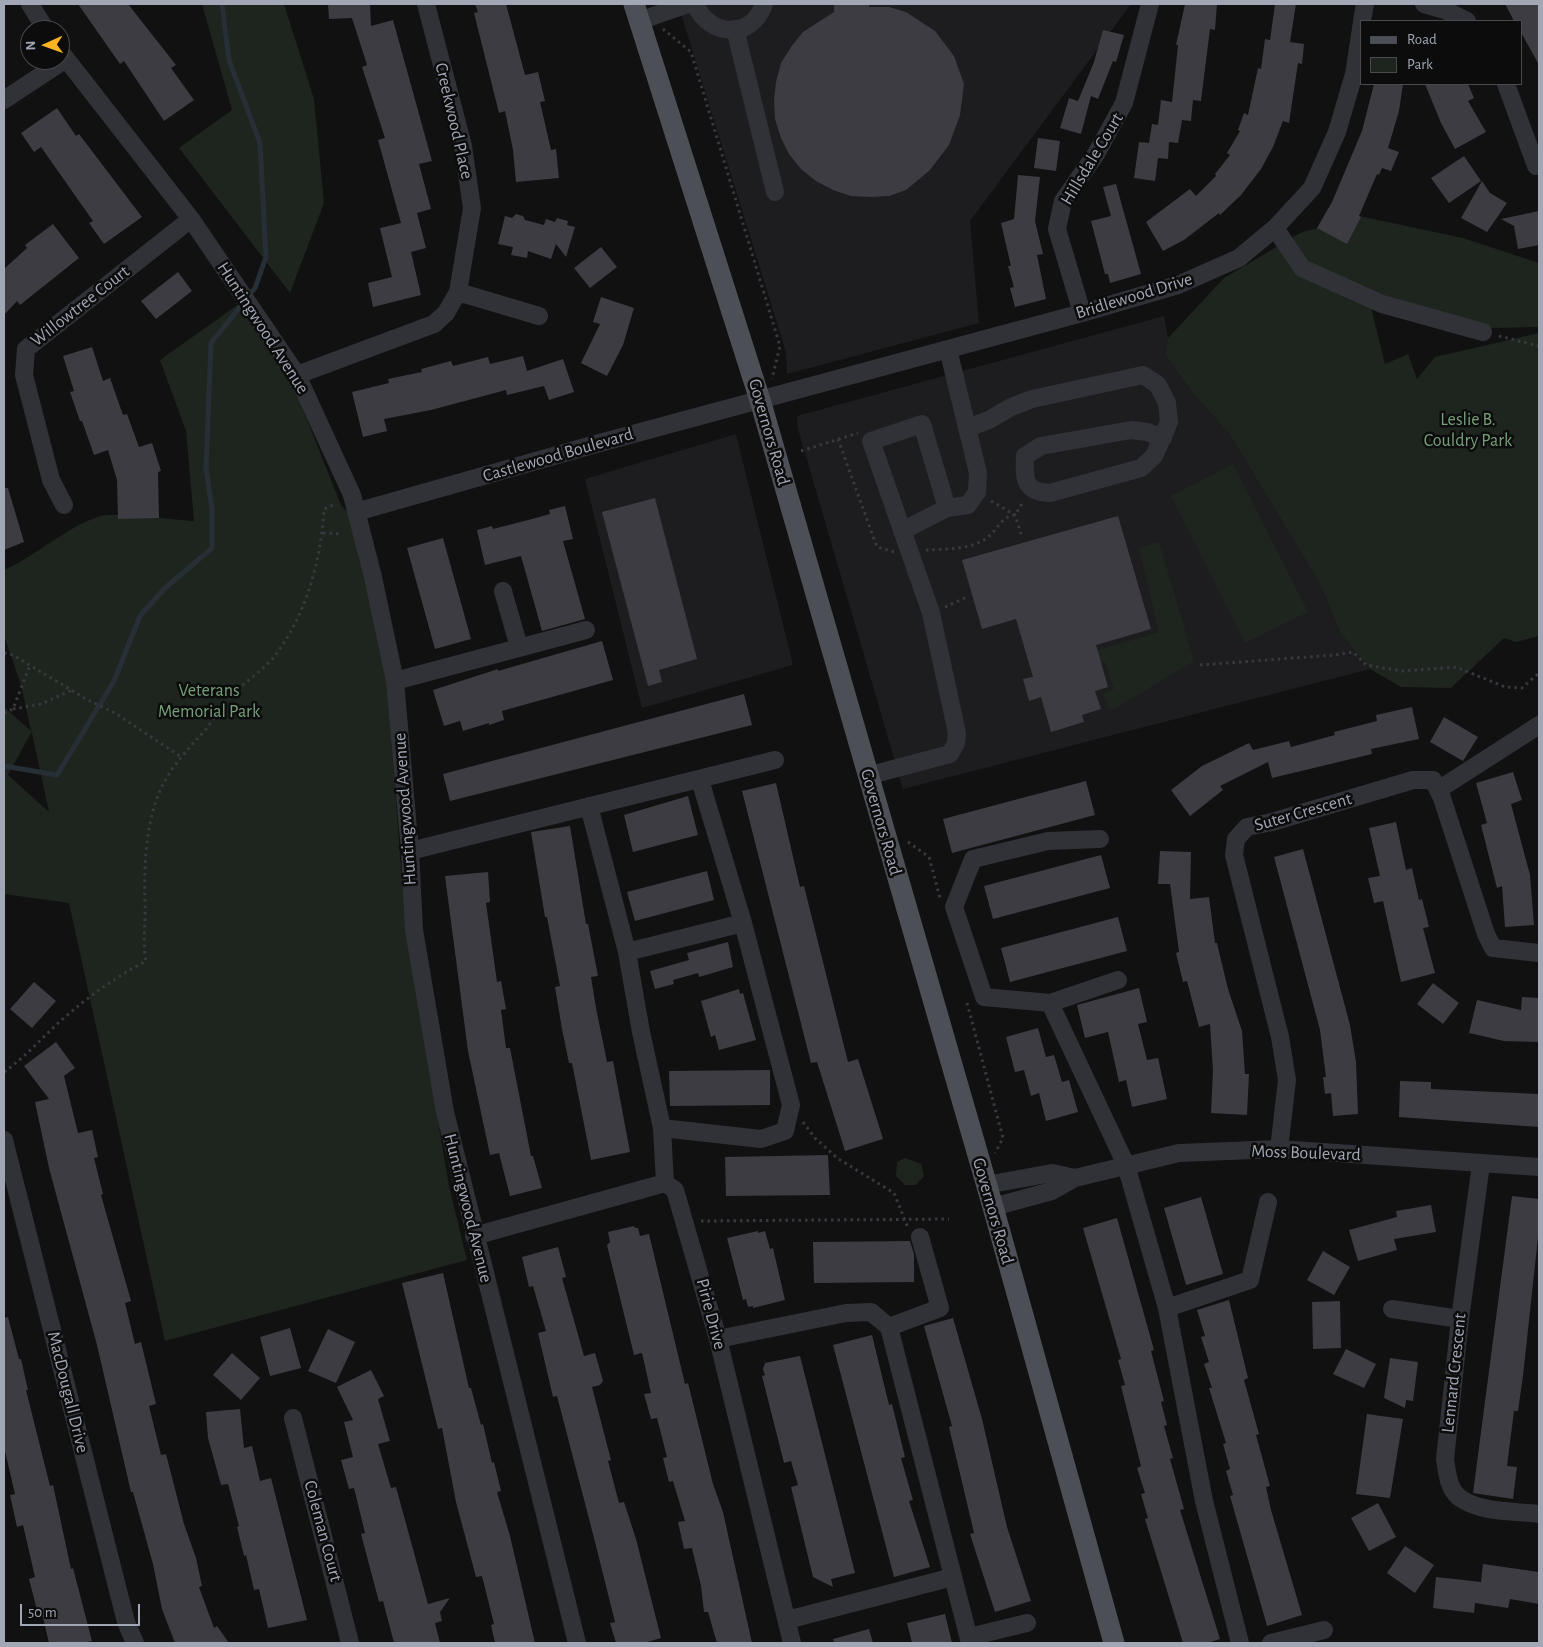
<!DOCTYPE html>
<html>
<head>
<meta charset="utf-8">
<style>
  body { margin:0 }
  #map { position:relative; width:1543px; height:1647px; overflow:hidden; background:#111112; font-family:"Alegreya Sans",sans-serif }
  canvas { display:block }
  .frame { position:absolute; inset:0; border:5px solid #a1a7b4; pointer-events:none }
  .legend { position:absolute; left:1360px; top:20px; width:162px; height:65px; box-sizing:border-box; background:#0c0c0d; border:1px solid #484a50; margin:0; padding:6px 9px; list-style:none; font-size:15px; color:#a1a7b4 }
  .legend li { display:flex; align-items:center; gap:10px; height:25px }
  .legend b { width:25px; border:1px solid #484a50 }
  .north { position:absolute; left:20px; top:20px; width:50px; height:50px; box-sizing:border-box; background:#0c0c0d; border:1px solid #484a50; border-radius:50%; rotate:268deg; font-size:14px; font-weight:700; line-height:20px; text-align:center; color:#a1a7b4 }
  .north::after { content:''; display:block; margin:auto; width:18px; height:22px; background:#f9b222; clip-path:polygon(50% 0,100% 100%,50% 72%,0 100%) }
  .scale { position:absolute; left:20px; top:1604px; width:120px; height:22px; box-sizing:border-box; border:2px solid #a1a7b4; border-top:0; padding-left:6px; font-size:15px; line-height:18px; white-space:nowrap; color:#a1a7b4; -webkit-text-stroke:4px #0c0c0d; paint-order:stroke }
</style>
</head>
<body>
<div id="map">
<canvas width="1543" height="1647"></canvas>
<div class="frame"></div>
<ul class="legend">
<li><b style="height:6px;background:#4d4f56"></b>Road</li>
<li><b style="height:14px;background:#1d251e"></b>Park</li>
</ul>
<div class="north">N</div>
<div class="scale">50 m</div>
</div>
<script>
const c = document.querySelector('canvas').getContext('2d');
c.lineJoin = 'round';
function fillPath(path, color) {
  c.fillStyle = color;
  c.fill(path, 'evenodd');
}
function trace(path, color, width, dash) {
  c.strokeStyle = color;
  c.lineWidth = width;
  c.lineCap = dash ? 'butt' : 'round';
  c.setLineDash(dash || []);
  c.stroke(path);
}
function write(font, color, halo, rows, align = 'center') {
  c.font = font + ' "Alegreya Sans",sans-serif';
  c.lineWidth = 5;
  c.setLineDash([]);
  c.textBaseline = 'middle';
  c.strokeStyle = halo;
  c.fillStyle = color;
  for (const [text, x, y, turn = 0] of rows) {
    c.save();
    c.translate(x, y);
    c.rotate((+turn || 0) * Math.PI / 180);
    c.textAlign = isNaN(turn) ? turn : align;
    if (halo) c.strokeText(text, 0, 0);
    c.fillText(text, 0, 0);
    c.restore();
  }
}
const built = new Path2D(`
  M678,4H1131L970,221L979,323L787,374L786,352Z
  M1164,316L1168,338L1165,354L1191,391L1230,435L1320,584L1340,633L1370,669L903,789L798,429L797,416Z
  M736,434L793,665L642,708L585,479Z`);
const green = new Path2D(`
  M202,4H284L314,99L324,203L290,293L179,148L232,110Z
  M1359,216L1463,238L1539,263V327L1491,328L1368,296L1385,364L1408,354L1417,379L1435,357L1539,333V636L1516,642L1504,638L1451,688L1401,687L1370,669L1340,633L1320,584L1230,435L1191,391L1165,354L1168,338L1224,278L1300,233Z
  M243,301L290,377L341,505L348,513L369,586L387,680L401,868L411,962L449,1186L467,1260L165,1341L69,903L4,894V707L31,731L21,685L4,635V570C38,555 65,527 101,516C114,512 177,520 194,521L186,431L160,360ZM31,733H32L49,812L8,775Z
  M1233,464L1308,612L1245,643L1171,496Z
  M1159,542L1194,661L1116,708L1109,710L1103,693L1114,689L1105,662L1096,665L1092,652L1159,632L1139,548Z
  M905,1158L921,1164L924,1176L916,1185H905L896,1176L897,1162Z`);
const stream = new Path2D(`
  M4,766L57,775L114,681L140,616L164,589L212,548V510L206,468L211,343L255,288L266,257L260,143L229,60L222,4`);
const building = new Path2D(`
  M78,4H128L176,65L171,68L194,100L164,121L124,61L120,64Z
  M328,4H370L371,26L393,20L432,161L419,164L431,209L417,213L426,248L411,252L421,295L373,307L368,283L392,277L380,228L401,223L378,140L385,138L362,67L367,65L352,18L329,19Z
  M475,4H506L525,75L538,72L545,101L540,102L551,150L556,149L559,178L516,182L513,150L505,111L499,113L474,13L478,12Z
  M834,4H869V7H889L906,12L935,31L954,56L964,84L960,115L949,145L930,170L906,190L889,196L870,197L851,196L833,190L816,181L801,169L789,154L781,138L775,119L774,100L776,82L781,63L791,47L803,32L834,12Z
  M1185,4H1217L1215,30L1210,29L1201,101L1193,100L1191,121L1182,120L1178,143L1169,142L1168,159L1158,158L1155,181L1134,178L1139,142L1149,143L1152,124L1158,125L1161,100L1172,102L1178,45H1176Z
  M1275,4H1296L1290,42L1304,44L1302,64L1298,63L1289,123L1283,121L1273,147L1261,169L1241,195L1220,215L1219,213L1184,240L1163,251L1146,222L1190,189L1196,196L1216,176L1215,174L1230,155L1227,153L1240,131L1238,130L1244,113L1248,115L1258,68L1261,69L1265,39L1270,40Z
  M1505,4H1539V65L1522,34V21H1514Z
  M1103,30L1124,35L1116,62L1113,61L1098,99L1091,96L1081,134L1060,128L1069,98L1078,101L1094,62Z
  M1374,84H1403L1399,111L1388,148L1399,152L1391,171L1382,168L1379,175L1377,174L1359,216L1361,217L1347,244L1317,228L1332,202L1362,131Z
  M1425,84H1468L1474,98L1468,101L1486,132L1455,149L1441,123Z
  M57,108L76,136L79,134L142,217L104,244L89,223L93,221L41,147L34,152L21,133Z
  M1038,138L1060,141L1056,171L1034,168Z
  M1464,156L1481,181L1449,203L1431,178Z
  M1018,175L1040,177L1035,221L1043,254L1037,255L1046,299L1015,307L1010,288L1014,287L1008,266H1011L1001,223L1014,219Z
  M1482,181L1490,193L1507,203L1487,232L1461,218Z
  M1116,184L1141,274L1110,283L1108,274H1105L1091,221L1111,216L1103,187Z
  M1539,211V245L1518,249L1514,226L1501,219Z
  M516,214L523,216L525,220L544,225L546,219L555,222L557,218L568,221L567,225L575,227L566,257L556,244L551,259L528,251L527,258L511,255L513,247L498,244L505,216L512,218Z
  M53,224L79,258L20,305L17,301L4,315V269L27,248L25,245Z
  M601,247L617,267L590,288L574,268Z
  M178,272L192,291L156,319L141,301Z
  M601,297L634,308L623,345L607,376L581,363L600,324L593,322Z
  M92,347L103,381L110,378L123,415L127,414L139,447L152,443L161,471L158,472L159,518L118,519L117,480L108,450L94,455L82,421H80L70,392L74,391L63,356Z
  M523,356L527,371L563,359L574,392L549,400L544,386L507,395L506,390L431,410L384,419L387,431L363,437L352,392L389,383L388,379L422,372L421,369L451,361L453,366L488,357L490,364Z
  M4,488H8L24,542L4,550Z
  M655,498L697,659L659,670L662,682L648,686L602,512Z
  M565,506L573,539L563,541L585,619L542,631L521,556L485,565L477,530L492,526L493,529L532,519L550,514L549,510Z
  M1118,516L1151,629L1096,645L1108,687L1095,691L1101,709L1082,715L1084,722L1051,732L1041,697L1029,701L1023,679L1033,677L1016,619L982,629L962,560Z
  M443,538L471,639L435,649L407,548Z
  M602,641L613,680L502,711L504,720L489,725V723L463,731L460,721L444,726L433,690L498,669V671Z
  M744,694L752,725L450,801L443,774Z
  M1412,707L1419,739L1371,749L1372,754L1272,778L1268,762L1220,786L1223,790L1190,816L1171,790L1202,766L1249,743L1253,750L1289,741L1291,747L1335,735L1334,732L1377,721L1376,715Z
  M1444,717L1478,737L1463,761L1430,742Z
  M1513,772L1522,800L1511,804L1530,875L1534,925L1505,927L1502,886L1497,888L1481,825L1487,823L1476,783Z
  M1086,781L1095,815L952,853L943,819Z
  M776,783L800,887L804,886L848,1062L858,1059L883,1139L845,1151L817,1062L811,1063L742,791Z
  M688,796L698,835L633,852L624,815Z
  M1396,822L1406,870L1412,868L1419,900L1422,899L1429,927L1423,928L1435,973L1401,982L1383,901L1374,903L1368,878L1380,876L1369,828Z
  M570,826L586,924H588L598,976L591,977L596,1008L607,1062L613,1061L630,1152L591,1160L572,1063H569L562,1029L555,987L560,986L547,917H545L531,832Z
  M1303,849L1350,1025L1356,1062L1358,1114L1333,1116L1331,1093L1325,1094L1323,1077H1326L1320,1030L1274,857Z
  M1160,851L1191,852L1190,899L1209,897L1215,943H1217L1228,989L1242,1031L1245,1074H1249L1247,1115L1211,1113L1213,1071L1210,1024L1199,1027L1187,981L1183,982L1176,953L1179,952L1170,884H1158Z
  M1101,855L1110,888L993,919L984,886Z
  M707,871L714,900L635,921L627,892Z
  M488,872L490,902L486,903L497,982L501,981L506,1009L501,1010L506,1048H510L531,1156H533L542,1188L510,1196L499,1153L490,1155L468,1051L445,876Z
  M1118,917L1127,951L1010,982L1001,948Z
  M728,942L733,967L699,977L698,973L673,980L674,984L655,989L650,971L689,960L687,953Z
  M34,982L56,1001L32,1028L10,1009Z
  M1433,983L1459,1003L1443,1024L1417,1004Z
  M1139,988L1147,1022L1138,1024L1147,1060L1158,1058L1167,1099L1132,1107L1126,1080L1119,1082L1108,1032L1085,1038L1077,1005Z
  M739,989L740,994L743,993L756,1040L719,1050L715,1035L711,1037L701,1001Z
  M1522,997L1539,998V1042L1504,1041L1469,1033L1477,1000L1521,1010Z
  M1038,1028L1046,1057L1054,1055L1062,1082L1069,1080L1078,1112L1046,1121L1039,1093L1031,1096L1024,1070L1015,1072L1006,1037Z
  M56,1042L75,1068L64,1076L78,1133L92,1130L98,1157L94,1158L103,1194L101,1195L131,1301L125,1303L135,1344L141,1342L156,1404L149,1406L161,1455L166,1454L184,1524L196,1558L202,1586L199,1587L214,1628L217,1626L229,1643H175L162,1609L153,1564L133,1492H131L97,1345L49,1168L35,1102L49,1099L24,1066Z
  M770,1070V1105L670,1106L669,1071Z
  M1400,1081L1431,1082V1089L1539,1094V1127L1399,1117Z
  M828,1155L830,1195L726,1196L725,1157Z
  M1512,1196L1539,1199V1228L1523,1376L1518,1411H1514L1507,1466L1517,1467L1513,1499L1473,1493Z
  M1201,1197L1223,1274L1186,1285L1164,1208Z
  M1431,1205L1436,1232L1394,1239L1397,1250L1358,1261L1349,1230L1397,1217L1396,1211Z
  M1117,1218L1154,1350L1151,1351L1164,1401L1161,1402L1167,1425L1164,1426L1173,1458L1170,1459L1184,1509L1180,1510L1220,1639L1207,1643H1183L1145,1519L1148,1518L1141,1494L1145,1493L1137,1468L1141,1466L1121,1386L1125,1385L1118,1360L1121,1359L1083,1228Z
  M634,1226L635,1228H638L640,1236L649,1234L685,1384L688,1383L713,1484L723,1512L752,1643H717L708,1612H704L701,1586L692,1548L684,1549L678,1522L685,1521L673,1481L669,1482L663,1458L667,1457L657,1418L651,1419L644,1394L651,1393L642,1353L634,1355L607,1245L610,1242L608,1232Z
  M758,1231V1233L765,1231L770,1249L773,1248L785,1300L753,1308V1306L748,1307L746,1299L743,1300L727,1238Z
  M910,1241L914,1254V1282L814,1283L813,1242Z
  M558,1247L566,1277L562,1278L584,1356L595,1353L603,1381L600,1385L592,1387L611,1460L608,1461L619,1503L624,1502L636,1539L661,1638L644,1643H616L610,1623L615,1622L594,1538L557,1396L553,1397L538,1333L546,1331L533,1286L529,1287L522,1257Z
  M1323,1251L1350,1267L1334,1295L1307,1280Z
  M443,1273L469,1388H471L481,1425L483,1424L492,1463L494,1462L501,1491L497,1492L510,1536L535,1643H495L491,1625L494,1624L482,1576L476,1577L456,1502L442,1428L438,1429L402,1283Z
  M1229,1300L1248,1378L1244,1380L1259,1434L1256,1435L1270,1486L1266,1487L1271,1510L1302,1615L1267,1626L1230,1496L1233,1495L1226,1471L1230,1469L1223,1444L1226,1443L1209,1388H1212L1204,1364L1209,1362L1201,1337L1205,1336L1197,1310Z
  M1340,1301L1341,1348L1313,1349L1312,1302Z
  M8,1317L19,1359H21L28,1390H26L50,1486L53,1485L71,1569L73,1568L92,1641L84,1643H49L41,1609L37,1610L29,1579L35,1577L23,1525L17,1527L10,1495L15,1494L4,1447V1318Z
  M953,1318L982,1419L1007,1527L1031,1601L995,1612L970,1534L974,1533L949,1427L952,1426L924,1326Z
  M290,1328L301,1368L270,1376L260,1337Z
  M328,1329L355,1342L336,1383L308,1371Z
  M872,1335L889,1405L892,1404L905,1457L901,1458L913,1500L909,1501L930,1567L894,1577L833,1345Z
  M1346,1349L1376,1364L1364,1388L1333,1374Z
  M232,1353L260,1378L241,1400L213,1375Z
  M800,1356L855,1573L831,1579L833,1587L813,1577L791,1487L798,1485L791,1461L784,1463L762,1376L765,1375L763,1369L765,1363Z
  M1390,1358L1418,1362L1413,1401L1406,1400L1405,1408L1384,1398Z
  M371,1370L384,1396L378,1399L390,1441L378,1444L391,1488L396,1487L428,1604L450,1598L440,1612L442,1621L435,1623L440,1643H394L383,1601L379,1602L361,1534L365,1533L354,1488L349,1489L341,1460L353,1457L344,1422L353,1420L337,1387Z
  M240,1409L244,1448L252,1446L260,1481L271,1478L307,1620L268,1628L259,1589L254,1590L246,1555L244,1556L237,1527L239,1526L228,1484L221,1485L208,1438L206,1412Z
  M1367,1414L1403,1419L1390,1498L1356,1494Z
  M1378,1503L1396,1537L1369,1551L1351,1518Z
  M1405,1546L1434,1565L1415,1593L1387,1573Z
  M1483,1564L1539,1572V1604L1510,1599L1508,1608L1475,1603L1474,1613L1433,1608L1436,1577L1481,1582Z
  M945,1614L952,1643H912L907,1623Z
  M869,1629L873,1643H834L833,1639Z`);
const path = new Path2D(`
  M663,29L691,52L780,346L772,379
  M1499,336L1539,346
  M838,439L877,547L894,552
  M801,451L858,433
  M991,501L1015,515L1022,537
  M323,533L342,534
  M926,550C945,549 972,550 988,537C998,529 1002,516 1015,515L1023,502
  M945,607L967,597
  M4,653L13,655L86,699L115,713L180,756
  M1200,665L1335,655L1353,652L1366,665L1402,671L1456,667L1505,687L1522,688L1539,673
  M13,709L41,704L72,690
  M4,713L13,709L30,665
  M908,842L929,857L940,898
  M967,1003L1003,1138L995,1153
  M4,1072C26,1057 43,1036 64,1018C89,996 116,977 146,961C142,943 146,924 145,905C144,869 145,827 159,793C171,765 187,751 206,729C215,717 223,704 234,693C246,681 262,671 273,658C306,617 321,560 324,509L333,505
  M803,1122L815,1138L837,1158L894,1193L908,1228
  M701,1221L949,1219`);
const minor = new Path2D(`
  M30,4L46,30
  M695,4C709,37 752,40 764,4
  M1424,4L1445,10L1467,21
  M639,21L688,4
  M1362,21L1365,4
  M735,29L775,192
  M60,51L191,219L297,375L352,495L373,577L395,681L410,851L414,930L445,1112L577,1643
  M1506,84L1536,166
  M4,100L66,59
  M1275,228L1302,268L1382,304L1483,332
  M458,292L539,316
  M1082,313L1057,229L1063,201L1096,154L1124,103L1150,4
  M297,375L434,324L446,313L458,292L472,208L463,146L426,4
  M967,428L989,420L1011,407L1032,399L1143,375L1158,385L1167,403L1169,422L1154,456L1141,468L1050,493C1024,492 1024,479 1025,456L1041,446L1131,430L1147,432L1163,438
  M64,505L51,480L24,375L26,349L191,219
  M356,512L596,444L1082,313L1178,285L1239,258L1275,228L1312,188L1337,132L1354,74L1362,22
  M902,531L947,508L968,505L977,492L978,473L948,349
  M503,591L519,647
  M395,681L586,630
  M867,776L950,754L956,743L957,733L931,613L871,441L922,424L947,508
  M1438,790L1539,725
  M589,806L627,952L641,1032L662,1128L665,1183
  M1100,839L1048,841L973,859L954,907L984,997L1050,1003L1118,980
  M410,851L775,760
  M627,952L743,923
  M1050,1003L1126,1165L1167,1308L1204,1501L1240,1643
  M662,1128L761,1139L785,1131L791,1105L743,923L700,780
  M4,1140L126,1622L135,1643
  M1279,1149L1287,1080L1280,1037L1234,855L1236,839L1247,827L1272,822L1413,780H1433L1442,798L1486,934L1493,948L1539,953
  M1481,1164L1460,1319L1445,1459C1447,1471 1448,1490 1460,1498C1481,1513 1515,1511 1539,1514
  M986,1185L1052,1173L1075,1178
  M993,1207L1052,1191L1075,1178L1179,1153L1279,1149L1539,1167
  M474,1236L665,1183L675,1190L718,1339L792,1643
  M1167,1308L1250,1280L1268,1202
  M1392,1309L1460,1319
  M889,1327L940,1308L920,1237
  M718,1339L846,1313L871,1312L889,1327L970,1643
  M293,1418L350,1643
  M787,1620L953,1577
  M969,1637L1027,1623
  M1271,1643L1324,1630`);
const major = new Path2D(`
  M634,4L760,400L993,1207L1114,1643`);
const streetNames = [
  ["Creekwood Place",454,121,77],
  ["Hillsdale Court",1092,159,-59],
  ["Bridlewood Drive",1134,296,-17],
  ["Willowtree Court",80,306,-38],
  ["Huntingwood Avenue",263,328,57],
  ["Governors Road",769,432,74],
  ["Castlewood Boulevard",558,455,-16],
  ["Huntingwood Avenue",405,809,-94],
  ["Suter Crescent",1303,812,-16],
  ["Governors Road",881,822,74],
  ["Moss Boulevard",1306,1153,2],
  ["Huntingwood Avenue",468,1208,76],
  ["Governors Road",993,1211,74],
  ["Pirie Drive",711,1314,75],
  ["Lennard Crescent",1454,1373,-84],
  ["MacDougall Drive",68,1392,76],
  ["Coleman Court",323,1531,75]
];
const parkNames = [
  ["Leslie B.",1468,420],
  ["Couldry Park",1468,441],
  ["Veterans",209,691],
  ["Memorial Park",209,712]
];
fillPath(built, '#1d1d1f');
fillPath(green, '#1d251e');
trace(stream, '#272f36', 5);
fillPath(building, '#3c3c42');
trace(path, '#37393e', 3, [2.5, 4]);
trace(minor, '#313237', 18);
trace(major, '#4d4f56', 21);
write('18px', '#a1a7b4', '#0c0c0d', streetNames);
write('18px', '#77a07a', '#0c0c0d', parkNames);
</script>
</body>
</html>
